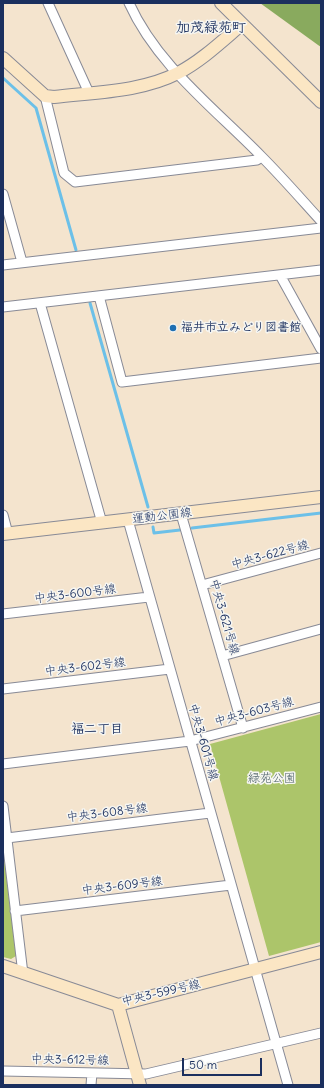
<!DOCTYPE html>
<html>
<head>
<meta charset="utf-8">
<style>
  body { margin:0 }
  #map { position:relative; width:324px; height:1088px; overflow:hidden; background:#f4e4ce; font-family:Delius,sans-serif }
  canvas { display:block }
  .frame { position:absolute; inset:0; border:4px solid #1b2f5e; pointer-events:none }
  .scale { position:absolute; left:182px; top:1058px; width:80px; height:18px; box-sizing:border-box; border:2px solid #1b2f5e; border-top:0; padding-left:5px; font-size:12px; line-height:14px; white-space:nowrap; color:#1b2f5e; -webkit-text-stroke:3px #f6f6f2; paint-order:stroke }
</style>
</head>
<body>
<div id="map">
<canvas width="324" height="1088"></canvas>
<div class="frame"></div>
<div class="scale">50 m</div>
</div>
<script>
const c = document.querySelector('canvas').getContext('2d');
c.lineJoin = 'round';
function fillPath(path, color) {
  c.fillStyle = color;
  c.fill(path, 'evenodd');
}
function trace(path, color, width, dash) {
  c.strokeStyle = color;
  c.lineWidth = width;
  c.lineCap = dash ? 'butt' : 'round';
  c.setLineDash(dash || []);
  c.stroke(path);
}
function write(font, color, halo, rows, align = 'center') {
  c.font = font + ' Delius,"Klee One",sans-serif';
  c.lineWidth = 3;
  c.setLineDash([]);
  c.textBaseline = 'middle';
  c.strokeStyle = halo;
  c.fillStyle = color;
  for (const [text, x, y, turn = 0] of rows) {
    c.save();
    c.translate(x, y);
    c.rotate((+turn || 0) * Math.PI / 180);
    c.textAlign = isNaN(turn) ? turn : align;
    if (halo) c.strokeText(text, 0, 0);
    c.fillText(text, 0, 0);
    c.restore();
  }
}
const green = new Path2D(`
  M321,714V942L269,956L210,744Z
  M3,849L16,956L11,959L3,957Z`);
const forest = new Path2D(`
  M260,3H321V47L318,45Z`);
const stream = new Path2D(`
  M3,78L36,108L76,250
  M90,303L148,507
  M153,527L154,533L180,530
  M192,528L321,513`);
const street = new Path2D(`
  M48,3L89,93
  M129,3C157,65 214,108 261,156C282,177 301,199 321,221
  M45,96L64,173L75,182L257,160L262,157
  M3,194L22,262
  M3,265L321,228
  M280,275L321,349
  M99,296L122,382L321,358
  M40,303L102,523
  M3,307L321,270
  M181,514L243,728
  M3,515L8,534
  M128,520L288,1085
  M202,585L321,553
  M3,614L149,597
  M222,656L321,629
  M3,689L170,669
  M3,764L190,741L321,707
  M3,806L23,974
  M7,838L210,813
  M15,911L231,885
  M3,1071L146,1074L321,1033
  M91,1085L92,1073`);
const secondary = new Path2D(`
  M221,3L321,102
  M3,58L45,96L54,97C95,92 141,92 178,73C201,61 221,42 241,25
  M3,534L321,497
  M3,966L118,1005L321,952
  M118,1005L140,1085`);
const markers = [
  [173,328,4,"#1f6fb2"]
];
const poiNames = [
  ["福井市立みどり図書館",181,328]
];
const streetNames = [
  ["運動公園線",162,516,-7],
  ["中央3-622号線",270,555,-15],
  ["中央3-600号線",75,594,-7],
  ["中央3-621号線",224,617,74],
  ["中央3-602号線",85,667,-7],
  ["中央3-603号線",254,712,-15],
  ["中央3-601号線",203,742,74],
  ["中央3-608号線",107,813,-7],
  ["中央3-609号線",122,886,-7],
  ["中央3-599号線",161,993,-13],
  ["中央3-612号線",70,1060,1]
];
const parkNames = [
  ["緑苑公園",272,779]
];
const neighbourhoodNames = [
  ["福二丁目",97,729]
];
const quarterNames = [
  ["加茂緑苑町",211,28]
];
fillPath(green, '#acc56a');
fillPath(forest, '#89aa5e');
trace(stream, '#6cc0e8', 3);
trace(street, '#888a96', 11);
trace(secondary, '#888a96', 14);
trace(street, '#fff', 9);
trace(secondary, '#fbe6c4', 12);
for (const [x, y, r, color] of markers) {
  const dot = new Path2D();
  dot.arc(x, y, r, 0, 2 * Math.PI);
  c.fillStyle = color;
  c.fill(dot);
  trace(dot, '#f6f6f2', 1.5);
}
write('bold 12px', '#1b2f5e', '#f6f6f2', poiNames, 'left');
write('12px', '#1b2f5e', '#f6f6f2', streetNames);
write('12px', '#465c62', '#f6f6f2', parkNames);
write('bold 13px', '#1b2f5e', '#f6f6f2', neighbourhoodNames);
write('bold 14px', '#1b2f5e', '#f6f6f2', quarterNames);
</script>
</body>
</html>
